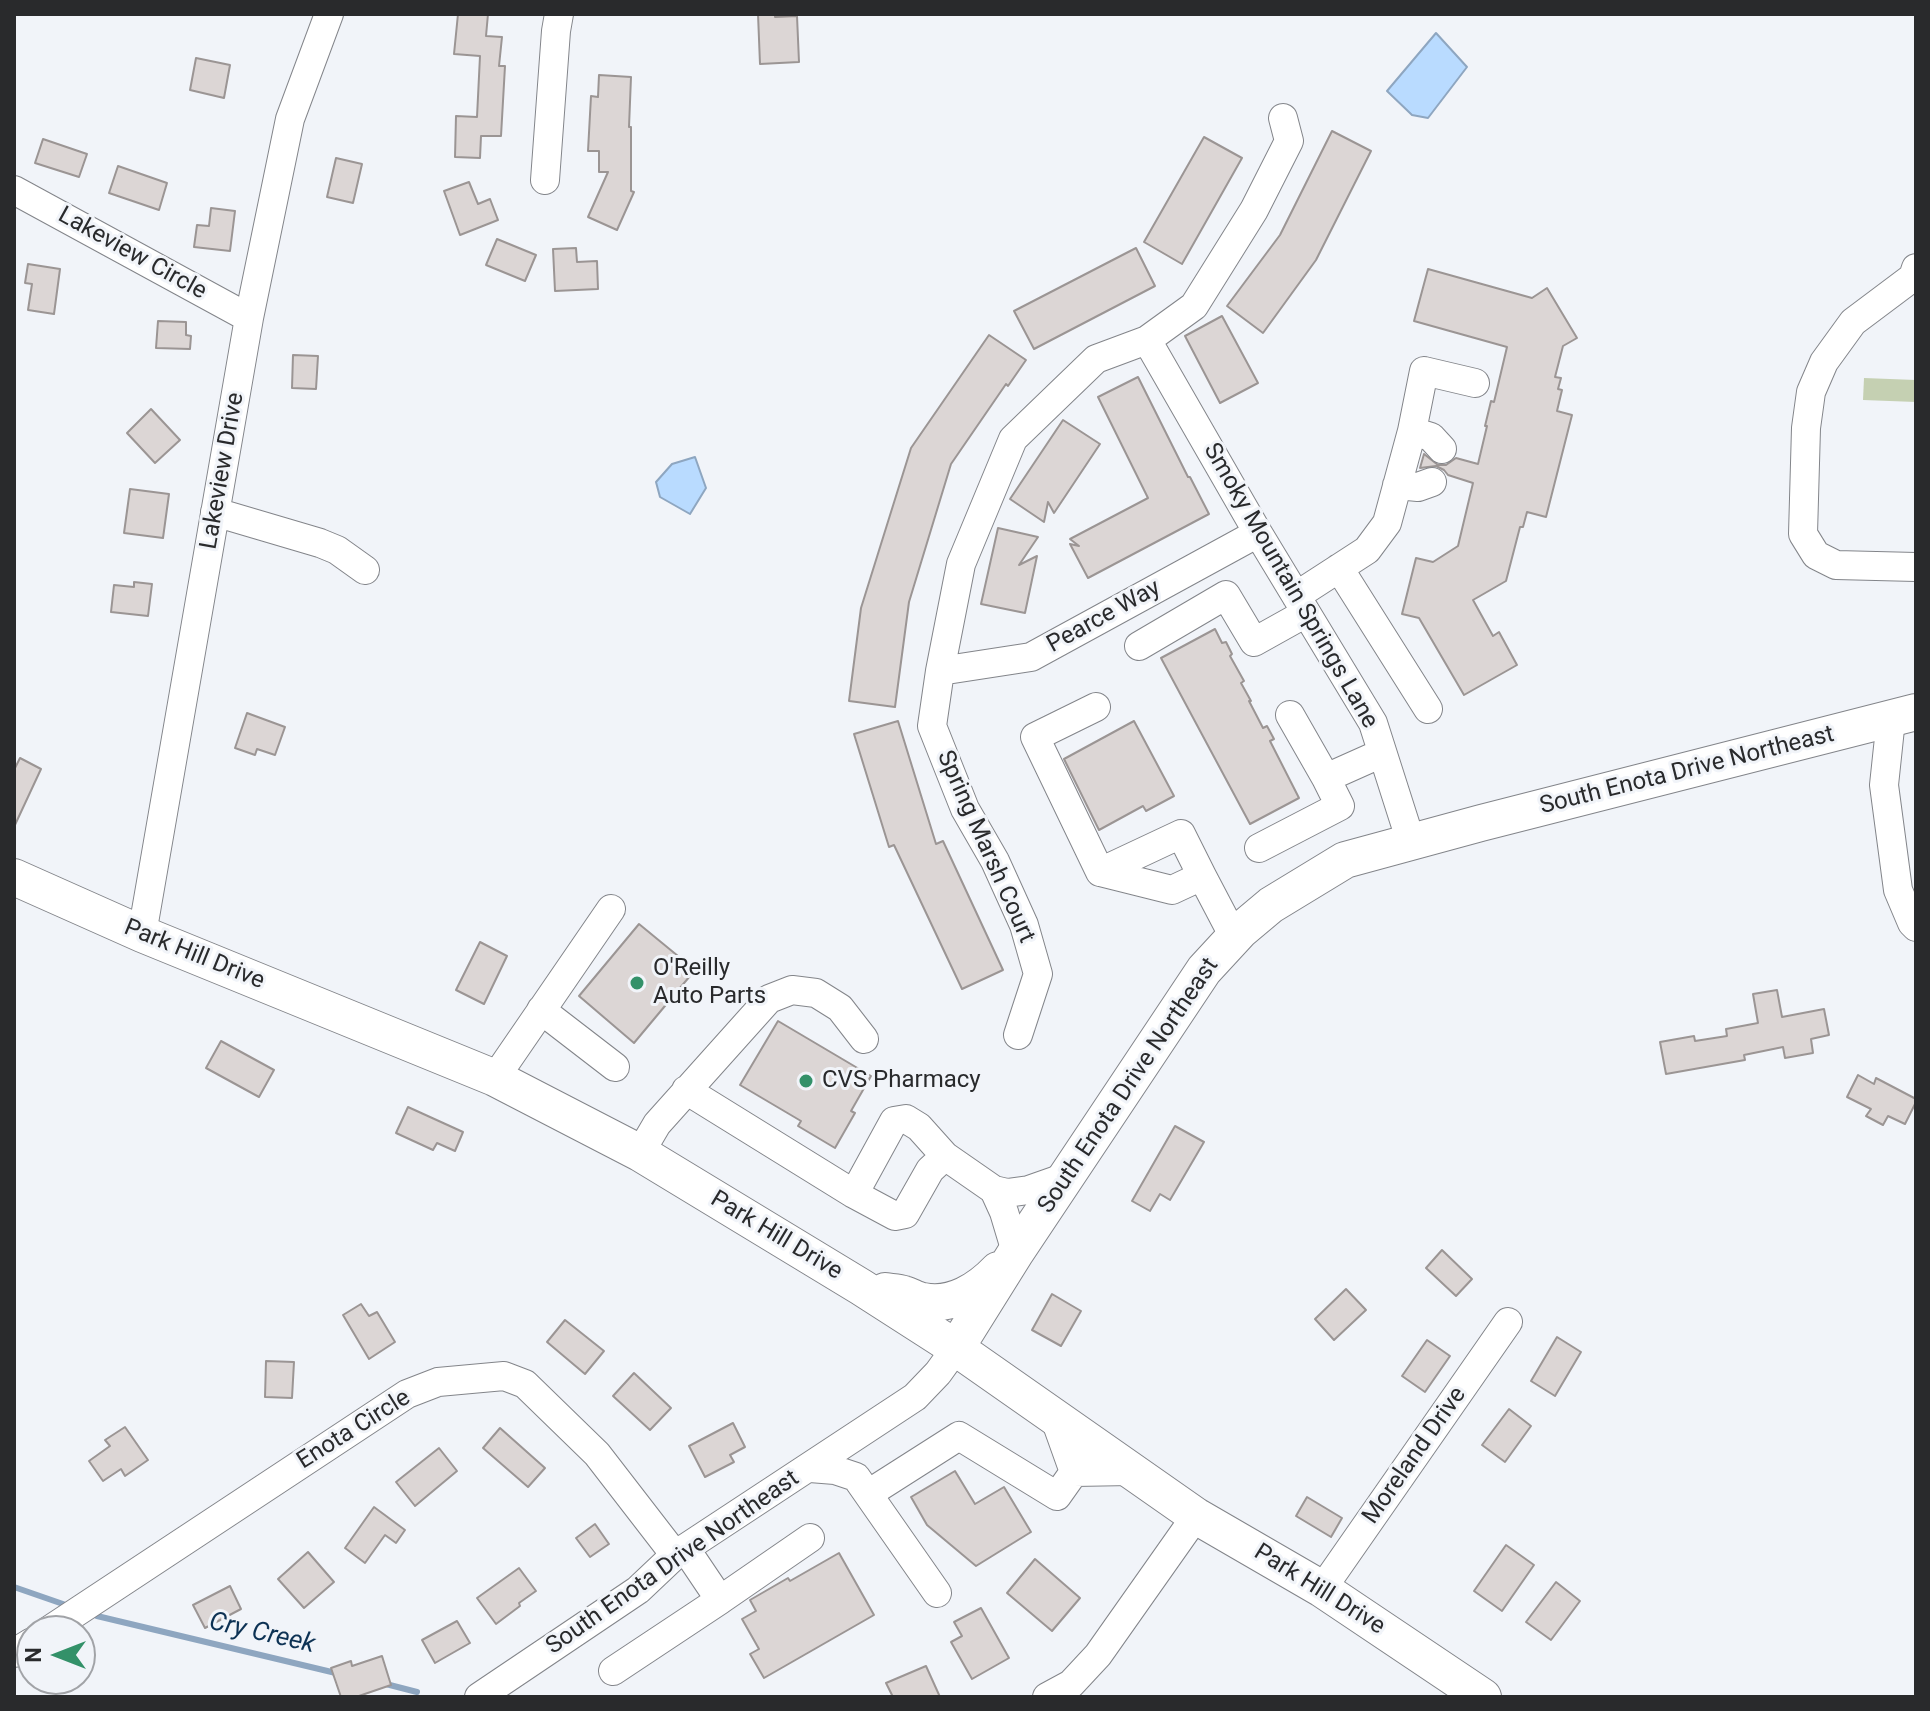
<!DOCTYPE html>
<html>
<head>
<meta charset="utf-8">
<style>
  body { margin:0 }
  #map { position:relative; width:1930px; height:1711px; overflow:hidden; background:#f1f4f9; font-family:Roboto,sans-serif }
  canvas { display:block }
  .frame { position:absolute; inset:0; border:16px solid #292a2c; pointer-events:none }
  .north { position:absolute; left:16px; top:1615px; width:80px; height:80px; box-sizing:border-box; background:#f1f4f9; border:2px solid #a1a3a7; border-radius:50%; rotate:270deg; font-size:22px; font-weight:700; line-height:32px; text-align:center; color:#292a2c }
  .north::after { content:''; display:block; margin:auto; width:28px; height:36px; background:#339169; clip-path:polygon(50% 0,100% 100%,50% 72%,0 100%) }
</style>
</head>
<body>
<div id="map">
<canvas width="1930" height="1711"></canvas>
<div class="frame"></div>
<div class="north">N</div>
</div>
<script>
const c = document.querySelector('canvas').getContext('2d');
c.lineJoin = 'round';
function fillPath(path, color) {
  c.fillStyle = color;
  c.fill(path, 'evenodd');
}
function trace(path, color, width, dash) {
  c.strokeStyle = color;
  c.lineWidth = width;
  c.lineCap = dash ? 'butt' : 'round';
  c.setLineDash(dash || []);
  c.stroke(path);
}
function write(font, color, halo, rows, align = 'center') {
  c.font = font + ' Roboto,sans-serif';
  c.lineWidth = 6;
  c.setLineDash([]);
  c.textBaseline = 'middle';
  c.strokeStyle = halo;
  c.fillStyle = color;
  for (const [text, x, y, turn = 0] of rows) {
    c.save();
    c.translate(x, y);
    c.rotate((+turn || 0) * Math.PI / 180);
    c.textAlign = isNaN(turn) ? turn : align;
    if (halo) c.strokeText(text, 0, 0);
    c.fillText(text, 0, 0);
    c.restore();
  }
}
const green = new Path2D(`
  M1864,378L1916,380V402L1863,400Z`);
const water = new Path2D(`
  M1436,33L1467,67L1428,118L1412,115L1387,91Z
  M695,457L706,488L690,514L660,497L656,482L672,464Z`);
const stream = new Path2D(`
  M14,1587L63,1604
  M97,1616L340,1674
  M382,1683L417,1692`);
const building = new Path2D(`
  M458,14H488L486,36L502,37L499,66H505L501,136H481L480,158L455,157L456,116L477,117L480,56L454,54Z
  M758,14H775V17L797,16L799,62L760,64Z
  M196,58L230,65L224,98L190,90Z
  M599,75L631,77L629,127H631V191L634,192L617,230L588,217L608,172H599V151H588L591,96L598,97Z
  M1332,131L1371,151L1316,260L1263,333L1227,306L1280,235Z
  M1204,137L1242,158L1182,264L1144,242Z
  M43,139L87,154L79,177L35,163Z
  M336,158L362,164L353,203L327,197Z
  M118,166L167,183L159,210L109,193Z
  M469,182L478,204L490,199L498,220L460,235L444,191Z
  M211,208L235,211L230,251L194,247L197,225L209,226Z
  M497,239L536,255L525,281L486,265Z
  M576,248L577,262L597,261L598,289L555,291L553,249Z
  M1136,248L1155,286L1034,349L1014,311Z
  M28,264L60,269L54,314L28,310L32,284L25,283Z
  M1428,269L1532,298L1547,288L1577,338L1563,346L1555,377L1561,378L1558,389L1562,390L1557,411L1572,415L1546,517L1527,512L1523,527H1520L1506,581L1473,600L1493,636L1499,632L1517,665L1464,695L1419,618L1402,614L1416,558L1433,562L1458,546L1473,483L1448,475L1444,470L1436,466L1420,468L1424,454L1438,465H1446L1456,458L1478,464L1487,426H1485L1491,401L1494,402L1507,347L1414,321Z
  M1222,316L1258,383L1220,403L1185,336Z
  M158,321L186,322V335L191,336L190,349L156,348Z
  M989,335L1026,360L1008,386L1006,384L951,464L909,602L895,707L849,701L861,608L911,448Z
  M293,355L318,356L316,389L292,388Z
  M1138,377L1188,477H1190L1209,514L1088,578L1070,544L1079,546L1070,539L1148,498L1098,397Z
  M151,409L180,440L155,463L127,433Z
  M1063,420L1100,444L1054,513L1048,502L1044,522L1010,499Z
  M130,489L169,494L163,538L124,533Z
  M998,528L1038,537L1019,565L1037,556L1025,613L981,604Z
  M134,582L152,584L148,616L111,612L114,585L134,587Z
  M1215,629L1222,643L1226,642L1232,654L1230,656L1244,681L1241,683L1251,701H1249L1263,728L1267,726L1274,739L1270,741L1299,798L1250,824L1161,658Z
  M247,713L285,727L275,755L257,749L255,755L235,748Z
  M898,721L936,844L943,841L1003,970L962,989L894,845L889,847L854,734Z
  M1134,721L1174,796L1146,811L1143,806L1099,830L1064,759Z
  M20,758L41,769L14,827V770Z
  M639,924L695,970L634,1043L579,996Z
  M480,942L507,956L484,1004L456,990Z
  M1777,990L1782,1017L1824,1009L1829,1035L1811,1039L1813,1053L1785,1058L1783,1047L1744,1055L1745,1060L1666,1074L1660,1042L1694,1036L1695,1041L1727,1036L1726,1029L1758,1023L1753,994Z
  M778,1021L871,1076L851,1111L855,1113L835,1148L798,1126L801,1121L740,1085Z
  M221,1041L274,1070L259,1097L206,1068Z
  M1858,1075L1874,1084L1876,1078L1916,1099V1102L1905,1124L1888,1116L1883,1125L1866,1116L1871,1109L1847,1097Z
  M408,1107L463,1132L455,1151L437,1143L433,1150L396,1133Z
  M1175,1126L1204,1142L1170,1200L1160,1194L1150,1211L1132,1201Z
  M1442,1250L1472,1279L1456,1296L1426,1268Z
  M1346,1289L1366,1310L1334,1340L1315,1319Z
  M1052,1294L1081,1311L1061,1346L1032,1330Z
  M361,1304L369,1316L377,1312L395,1342L369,1359L343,1315Z
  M565,1320L604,1351L585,1374L547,1342Z
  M1557,1337L1581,1352L1555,1396L1531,1381Z
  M1427,1340L1450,1356L1425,1392L1402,1376Z
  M266,1361L294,1362L292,1398L265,1397Z
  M634,1373L671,1408L650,1430L613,1396Z
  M1509,1409L1531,1426L1505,1462L1482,1445Z
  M733,1423L745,1447L730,1455L734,1462L705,1477L689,1446Z
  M125,1427L148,1460L125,1476L121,1469L103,1481L89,1461L110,1446L105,1440Z
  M500,1428L545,1468L528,1487L483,1448Z
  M439,1448L457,1471L415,1506L396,1482Z
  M955,1471L975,1504L1004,1487L1031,1532L976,1566L927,1525L911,1497Z
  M1307,1497L1342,1518L1331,1537L1296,1516Z
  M374,1507L405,1530L396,1543L385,1535L365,1563L345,1548Z
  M595,1524L609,1544L590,1557L576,1538Z
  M1506,1545L1534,1565L1502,1611L1474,1591Z
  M308,1552L334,1582L304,1608L278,1579Z
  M839,1553L874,1615L764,1678L750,1654L759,1649L742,1619L756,1611L750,1600L788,1578L790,1581Z
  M1035,1559L1080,1598L1052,1631L1007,1593Z
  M519,1568L536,1591L519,1603L520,1606L496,1624L477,1598Z
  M1556,1582L1580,1601L1551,1640L1526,1622Z
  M230,1586L241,1609L205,1628L193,1605Z
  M981,1608L1009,1658L972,1679L951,1642L962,1636L954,1622Z
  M457,1621L470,1643L435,1663L422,1640Z
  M382,1656L391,1685L356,1697H341L331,1668L351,1661L352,1666Z
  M926,1666L940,1697H893L886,1683Z`);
const minor = new Path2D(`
  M545,180L556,31L559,14
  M14,190L249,318
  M1916,268L1913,277L1853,322L1824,362L1811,392L1806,428L1803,534L1816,555L1836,565L1916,567
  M1147,340L1258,533L1373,723L1411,842
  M1412,431L1431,437L1442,449
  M1397,485L1418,487L1432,482
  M215,512L320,543L337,550L365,570
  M1339,568L1428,709
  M1296,596L1367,550L1387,523L1412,431L1424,371L1475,383
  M1139,646L1226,595L1254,642L1306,613
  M940,671L1031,657L1258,533
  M1096,707L1035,737L1100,872L1172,890L1202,876L1234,937
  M1290,715L1326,778L1382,753
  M1891,719L1884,785L1898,890L1912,923L1916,927
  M1259,848L1340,806L1326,778
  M1100,872L1181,834L1202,876
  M142,934L249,318L290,119L329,14
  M541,1010L615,1067
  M1018,1035L1038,974L1024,925L995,861L965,809L932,726L940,671L961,564L1013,439L1096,359L1147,340L1194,306L1254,210L1289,141L1283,118
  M495,1078L611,909
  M686,1090L854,1194L895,1216L905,1214L930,1170L945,1156
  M640,1153L657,1124L769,999L792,990L816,993L840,1008L864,1039
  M994,1190L1004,1212L1016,1252
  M854,1194L894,1121L906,1119L919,1127L945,1156L994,1190L1007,1193L1029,1190L1066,1177
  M1054,1416L1074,1472
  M810,1468L835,1470L856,1477L937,1593
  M868,1494L959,1436L1057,1496L1074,1472L1131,1471
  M1322,1589L1508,1322
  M720,1600L810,1538
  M48,1631L407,1394L438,1382L504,1376L525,1384L597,1454L675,1555
  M14,1653L32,1642
  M613,1671L720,1600L685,1548
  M479,1697L638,1590L675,1555L915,1397L938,1373L956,1348
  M1047,1697L1071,1684L1098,1655L1196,1516`);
const major = new Path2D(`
  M14,877L142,934L495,1078L640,1153L861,1287L956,1348L1196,1516L1322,1589L1483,1697
  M885,1291C891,1292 898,1292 904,1294C911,1296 916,1300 923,1301C952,1307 979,1290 998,1270
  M956,1348L1016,1252L1204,970L1240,931L1271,905L1345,860L1481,823L1916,712`);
const markers = [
  [637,983,8,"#339169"],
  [806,1081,8,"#339169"]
];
const streetNames = [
  ["Lakeview Circle",132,254,29],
  ["Lakeview Drive",223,471,-80],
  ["Smoky Mountain Springs Lane",1290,586,60],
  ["Pearce Way",1104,617,-29],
  ["South Enota Drive Northeast",1687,771,-14],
  ["Spring Marsh Court",985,847,66],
  ["Park Hill Drive",194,955,22],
  ["South Enota Drive Northeast",1129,1086,-56],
  ["Park Hill Drive",776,1236,31],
  ["Enota Circle",354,1430,-32],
  ["Moreland Drive",1415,1456,-55],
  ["South Enota Drive Northeast",673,1563,-35],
  ["Park Hill Drive",1319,1590,32]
];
const poiNames = [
  ["O'Reilly",653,969],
  ["Auto Parts",653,997],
  ["CVS Pharmacy",822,1081]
];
const waterNames = [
  ["Cry Creek",262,1634,13]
];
fillPath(green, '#c5d0b2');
fillPath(water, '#b9dbff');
trace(water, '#8ea6c0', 2);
trace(stream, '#8ea6c0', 6);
fillPath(building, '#dcd6d5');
trace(building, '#9b9594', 2);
trace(minor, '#83858a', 30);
trace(major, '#83858a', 38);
trace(minor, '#fff', 28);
trace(major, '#fff', 36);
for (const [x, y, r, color] of markers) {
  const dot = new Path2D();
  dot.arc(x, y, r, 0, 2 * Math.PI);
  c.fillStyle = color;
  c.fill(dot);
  trace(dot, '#f1f4f9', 3);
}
write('24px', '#292a2c', '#f1f4f9', streetNames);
write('24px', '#292a2c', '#f1f4f9', poiNames, 'left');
write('italic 26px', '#0d3254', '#f1f4f9', waterNames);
</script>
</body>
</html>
